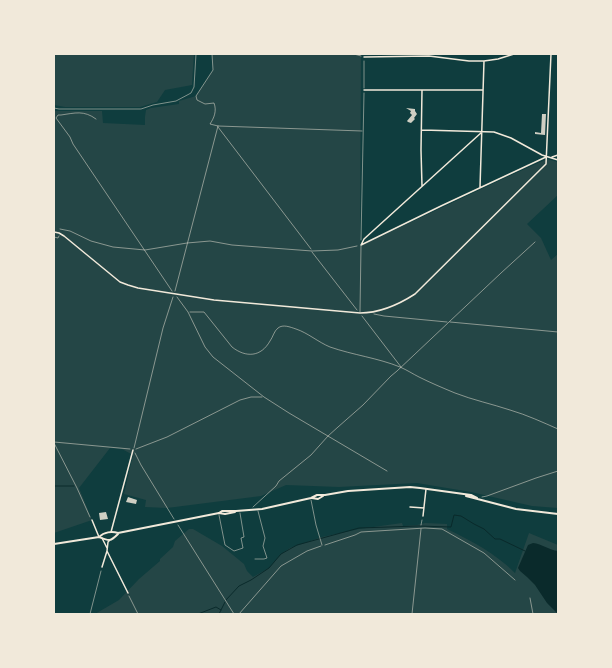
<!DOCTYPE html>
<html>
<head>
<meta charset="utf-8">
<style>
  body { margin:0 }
  #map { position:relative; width:612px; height:668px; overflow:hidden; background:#0f3d3e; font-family:"Archivo Narrow",sans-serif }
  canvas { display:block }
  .frame { position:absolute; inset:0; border:55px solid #f1e9da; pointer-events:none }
</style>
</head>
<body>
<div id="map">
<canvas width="612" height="668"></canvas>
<div class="frame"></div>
</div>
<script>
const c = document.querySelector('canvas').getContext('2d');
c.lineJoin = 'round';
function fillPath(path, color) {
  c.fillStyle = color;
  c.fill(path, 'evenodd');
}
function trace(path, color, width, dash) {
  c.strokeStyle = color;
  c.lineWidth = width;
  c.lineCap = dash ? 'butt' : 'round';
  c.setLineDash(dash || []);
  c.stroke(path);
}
const green = new Path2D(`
  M54,54H194L192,85L165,90L157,102L140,107H65L54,105Z
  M212,54H361L360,246L507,177L547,159L558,162V195L527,224L541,238L551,260L558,254V508L532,506L471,492L417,483L339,487L286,485L261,496L167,508L145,507L146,500L124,494L133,455L122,449L110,448L79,488L92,520L54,533V111H102L103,123L145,125V117L146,110L151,108L179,104V101L196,96L213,70Z
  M402,523L403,526L417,525L425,523L447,524V529C472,541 495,553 515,573L529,533L558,545V614H95L119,600L139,579L160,561V559L173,547L175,541L189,529H193L222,546L244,564L247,571L253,577L269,568L281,554L290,548L322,537L359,529Z`);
const water = new Path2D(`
  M533,543C542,544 549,550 558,551V614L547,603L535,585L527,577L520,571L518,568L528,545Z`);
const stream = new Path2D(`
  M54,486H74
  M226,600L239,586L251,580L269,568L281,554L297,545L359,528L418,526L451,527L454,515L461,516L474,524L484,529L495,539H500L525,551
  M198,614L216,607L221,610
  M219,614L225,602`);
const building = new Path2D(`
  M406,108L415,109V111L417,114L414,118L415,119L411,123L408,122L407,121L412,115L410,113L411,111Z
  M542,114H546L545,135L535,134V132L541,133Z
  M128,497L137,500L136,504L126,502Z
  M106,512L108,519L100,520L99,513Z`);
const path = new Path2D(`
  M212,54L213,70L196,96L197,100L205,104L214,103C217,111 214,118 210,124L218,126L362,131
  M354,54L361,56
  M364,88V61
  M54,108L59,109H141L153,105L176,101L191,93L194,87L196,54
  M96,119C84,110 75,113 61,115H58L56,118L70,137L73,144L172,291
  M218,127L311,249
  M54,225V228
  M60,229L70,231L91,241L113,247L145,250L187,243L210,241L232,245L312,251L338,250L357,246
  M54,237L58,238L59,236
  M361,240L364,93
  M312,252L357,310
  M175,291L218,126
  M177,297L188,312L205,347L213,357L264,397L289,413L387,471
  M190,312H204L232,347C246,358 261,357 270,341C273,337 274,331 278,328C283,324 290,327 296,329C308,333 318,342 330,347C353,355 378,358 400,367C407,370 413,374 419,377C431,383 443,388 455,393C473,400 492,404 510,410C527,415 542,422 558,429
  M374,314L384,316L447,322
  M362,316L401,367
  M450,322L558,332
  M54,442L130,449
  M54,443L77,488L90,517
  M134,448L163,328L173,297
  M136,449L167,437L240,400L251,397H262
  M135,453L141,465L174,519
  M482,497L487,496L536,478L558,471
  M253,507L276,486L279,481L311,455L328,436L338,427L363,405L391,376L397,371L501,273L535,242
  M178,525L234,614
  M421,525L422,520
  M325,545L355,535L361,532L425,528L442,529L484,553L515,580
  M129,596L138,614
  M530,598L533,614
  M90,614L101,571
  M239,614L281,566L307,551L321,546
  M412,614L421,529`);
const service = new Path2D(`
  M360,312L361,246
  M311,500L316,525L322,545
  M219,515L225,545L234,551L243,548L241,538L244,537L240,513
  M255,559H264L267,558L263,546L265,538L258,511`);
const minor = new Path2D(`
  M364,57L429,56L469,61H484L498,59L514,54
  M364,90H483
  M422,90L421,150L422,186
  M422,130L494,132L511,138L542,155L558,160
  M552,158V157L558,155
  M480,187L484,61
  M54,232L59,233L64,236L120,282L128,285L138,288L214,300L360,313C380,313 398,305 415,294L546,164L551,54
  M361,245L441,206L546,157
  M361,245L364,239L482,132
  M410,507L424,508
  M423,516L426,489
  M92,520L99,537
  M111,532L133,450
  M102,538L107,548
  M107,551L128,593
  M102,567L107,551L108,542L109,541`);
const secondary = new Path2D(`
  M466,496L516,509L558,514
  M312,498L318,499L323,496
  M219,513L225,514L235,512
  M99,537C109,541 110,542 118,534
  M54,544L99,537C104,532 112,531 118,533L219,513L222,511H236L262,509L311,498L317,495H325L348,491L410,487L420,488L471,495L477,498`);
fillPath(green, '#244646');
fillPath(water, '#0a2a2b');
trace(stream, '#0a2a2b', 1);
fillPath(building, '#cfcfc3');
trace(path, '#f1e9da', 0.5);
trace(service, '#f1e9da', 0.5);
trace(minor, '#f1e9da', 1.5);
trace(secondary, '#f1e9da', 2);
</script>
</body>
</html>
